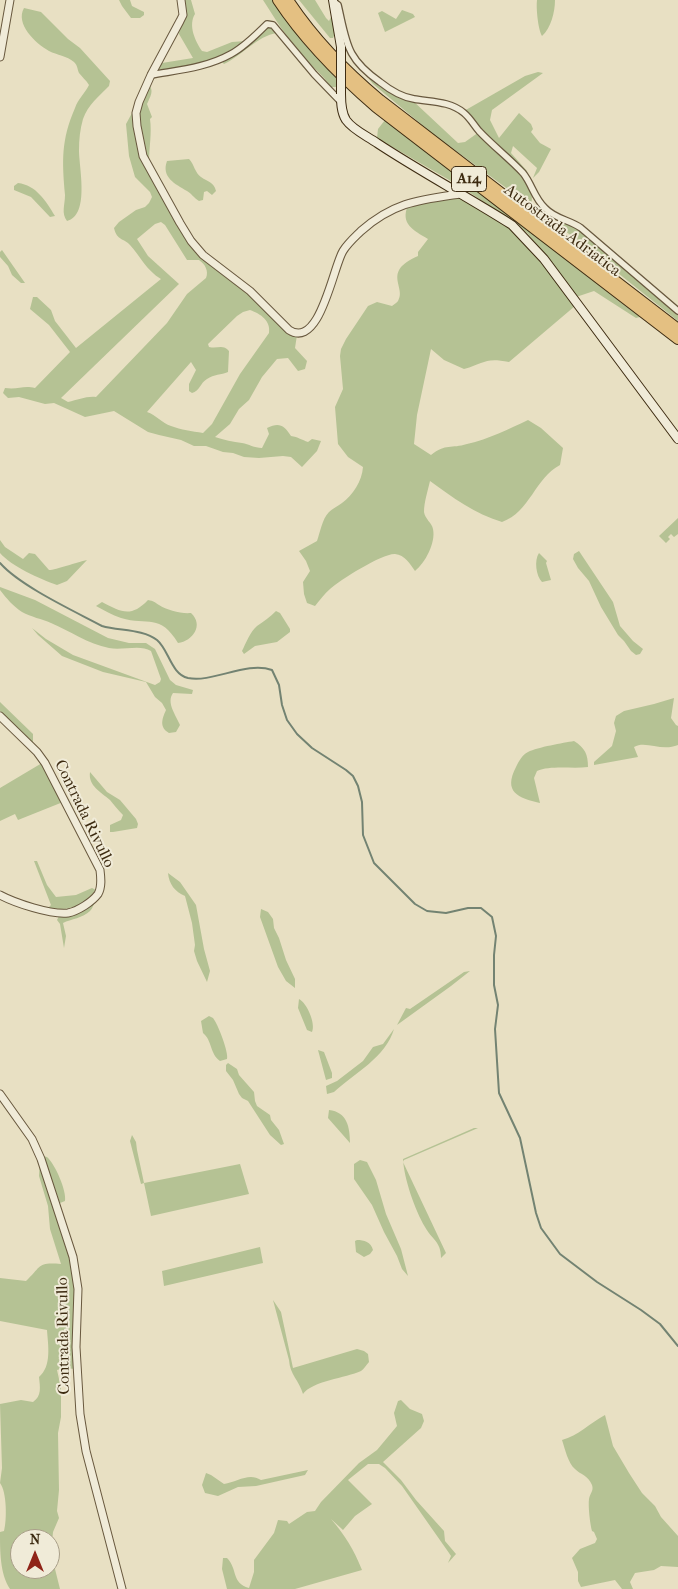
<!DOCTYPE html>
<html>
<head>
<meta charset="utf-8">
<style>
  body { margin:0 }
  #map { position:relative; width:678px; height:1589px; overflow:hidden; background:#e8e0c3; font-family:"IM FELL French Canon",serif }
  canvas { display:block }
  .north { position:absolute; left:10px; top:1529px; width:50px; height:50px; box-sizing:border-box; background:#f0ebd8; border:1px solid #a89e88; border-radius:50%; rotate:0deg; font-size:14px; font-weight:700; line-height:20px; text-align:center; color:#3d2b11 }
  .north::after { content:''; display:block; margin:auto; width:18px; height:22px; background:#8f2418; clip-path:polygon(50% 0,100% 100%,50% 72%,0 100%) }
</style>
</head>
<body>
<div id="map">
<canvas width="678" height="1589"></canvas>
<div class="north">N</div>
</div>
<script>
const c = document.querySelector('canvas').getContext('2d');
c.lineJoin = 'round';
function fillPath(path, color) {
  c.fillStyle = color;
  c.fill(path, 'evenodd');
}
function trace(path, color, width, dash) {
  c.strokeStyle = color;
  c.lineWidth = width;
  c.lineCap = dash ? 'butt' : 'round';
  c.setLineDash(dash || []);
  c.stroke(path);
}
function write(font, color, halo, rows, align = 'center') {
  c.font = font + ' "IM FELL French Canon",serif';
  c.lineWidth = 4;
  c.setLineDash([]);
  c.textBaseline = 'middle';
  c.strokeStyle = halo;
  c.fillStyle = color;
  for (const [text, x, y, turn = 0] of rows) {
    c.save();
    c.translate(x, y);
    c.rotate((+turn || 0) * Math.PI / 180);
    c.textAlign = isNaN(turn) ? turn : align;
    if (halo) c.strokeText(text, 0, 0);
    c.fillText(text, 0, 0);
    c.restore();
  }
}
const green = new Path2D(`
  M119,0H130L132,6L144,12V15L140,18H131L122,6Z
  M183,0H191L195,14C188,25 195,41 202,51L207,52L232,42L246,41L228,53L208,62L155,73L162,63L193,58L179,34Z
  M263,0H272L304,44L337,79L336,87H330C324,75 313,68 304,58C288,40 276,20 263,0Z
  M299,0H315L326,18L329,21L331,17V10L336,31L333,38H330Z
  M537,0H555C555,12 551,28 542,36C538,29 536,8 537,0Z
  M24,8L41,12L68,39L80,48L110,81L109,86C99,96 88,105 83,119C80,129 79,140 79,150C79,168 90,215 67,221C61,213 65,205 65,195C62,161 61,140 75,108C78,99 85,93 89,85C86,80 82,77 79,73C77,69 78,66 74,62C67,56 57,55 49,51C35,43 15,24 24,8Z
  M402,10L413,14L415,17L385,32L378,13L382,11L396,19Z
  M267,27H272L311,72L303,67L277,33C257,36 243,55 224,64L220,60Z
  M538,72L543,73L492,110L490,120L499,138L519,113L531,124L533,129L531,132L540,143L551,149L539,172L533,178L537,168L513,146L511,153L527,171L528,176L483,132L464,111L525,76Z
  M369,76L412,100L458,143L465,142L479,132C492,144 540,185 531,204H528L433,134L373,84L369,79Z
  M148,84C155,90 150,97 147,104L152,117L150,119C152,133 149,148 149,162L146,158L137,120Z
  M132,113L134,116L145,165L173,218L209,261L297,335L295,348L307,361L305,369L298,371L288,358L277,359L262,377L249,400L239,409L230,424L215,437C224,440 233,442 242,443C249,444 254,448 262,448L269,434L267,428C279,422 284,425 291,436C298,437 302,440 308,442L312,439L321,441L317,451L302,467L291,457L283,456L259,458L244,457L233,453L223,452L206,446H194L181,440L159,435L148,432L114,411L85,417L54,403L45,404L19,397L8,398L3,393L5,388C18,390 23,385 35,388L70,352L49,325L30,309L33,297H37L51,310L55,321L76,348L161,279C147,271 140,256 130,245C124,238 117,241 114,228L119,222L136,210L145,207L149,203L152,197L150,192L135,177L129,156L126,124ZM161,222L165,225L187,260H199C205,264 209,271 206,278L187,294L167,323L96,397C86,396 78,400 68,402L61,398L179,284L148,256L137,239L155,224ZM250,310C261,314 271,321 269,333L240,374L212,424L203,433C192,431 181,430 171,426C162,423 156,415 147,412L191,362L196,370L189,384V391L192,393C200,391 200,383 207,379C214,374 221,375 228,372L229,351C223,344 218,349 209,347L208,344L237,316L243,312Z
  M385,120L640,317L636,318L594,291L576,297L528,234L515,223L463,188L377,138L378,129Z
  M189,159C194,164 195,173 201,177C208,182 214,182 216,191L212,195L207,191L204,192L203,200L199,201C194,198 191,193 187,191C175,184 161,177 167,161Z
  M18,183C36,185 46,201 55,216L50,217L31,197L14,190V186Z
  M449,198L467,200L516,233L540,259L575,306L509,362C485,357 485,363 464,369L444,360L431,349L417,415L414,444L431,455C446,443 451,449 467,444C489,439 509,429 528,420L541,428L563,448L560,465C535,478 530,512 502,522C475,514 452,497 430,481C428,490 424,502 424,512C425,519 432,523 433,529C436,543 425,563 415,571C410,564 405,555 395,554C383,553 340,580 330,589C324,594 320,600 315,606L307,603L304,594L303,582L310,571L306,561L299,551L317,541C320,533 322,519 329,512C332,509 338,506 342,503C353,495 362,481 363,467L348,457L338,444L335,407L343,389L340,356L341,349L346,339L368,306L377,302L392,306C394,304 397,303 398,301C407,287 381,272 418,256V252L428,239C413,230 400,224 408,205Z
  M569,223L573,224L678,311V321L559,226Z
  M2,250L25,283H21L12,275L8,266L0,257V252Z
  M678,518V534L674,537L671,534L668,537L670,539L666,543L659,536Z
  M0,540L5,547L23,559L29,553L35,554L49,570C56,570 77,562 87,560L67,581L57,585C40,579 11,566 0,553Z
  M579,551L613,602L620,626L633,641L643,649L640,654L636,655L631,651L624,641L618,635L601,607L589,581L578,568L573,559L574,554Z
  M539,553L547,561L546,563L551,580L542,582C536,576 534,560 539,553Z
  M0,587L35,600L108,638L129,643H146L155,649L170,680L176,685L193,690L192,694L173,693C166,703 176,715 180,725L176,732L169,733C159,727 162,719 166,710L162,703L155,697L146,682L103,672L62,656L38,635L32,628L46,639L73,655L155,685L160,682L161,679L151,651C140,644 122,651 109,648C88,644 70,631 51,623C42,619 31,617 22,612C13,606 7,599 0,590Z
  M148,600C154,601 154,602 159,605C167,610 181,614 191,613C204,625 193,641 178,643C160,613 148,626 121,618C112,615 104,610 96,606L102,602C121,612 131,618 148,600Z
  M276,611L280,613L290,629V632L277,642L255,646L244,654L242,651C246,643 250,632 257,626C264,621 270,617 276,611Z
  M674,698L671,718L676,725L678,726V745C661,752 646,740 634,747L638,757L594,765V762L612,746L616,731L614,723L616,716L624,711L654,704Z
  M0,702L33,734V745L0,711Z
  M574,741C585,748 588,754 588,767C572,769 550,765 537,771L534,778L540,803C518,798 503,792 516,767C519,761 522,755 528,752C538,747 563,743 574,741Z
  M42,763L63,802L18,820L15,814L0,821V788Z
  M90,772L107,792L120,800L136,819L138,824L137,828L113,832H110V825L121,820L123,815C118,810 114,805 110,800C101,792 88,786 90,772Z
  M34,861H37L47,885L56,897L76,895L92,888L96,890C81,907 71,911 48,908L51,905Z
  M168,873L180,882L196,905L204,949L210,971L207,982L197,961L194,951L195,945L192,923L185,896C175,892 169,884 168,873Z
  M96,900C94,903 93,908 90,911C83,918 71,919 63,923L66,936L64,948L60,924L57,920L60,914Z
  M261,909L268,912L273,919L274,928L279,938L286,960L295,979V988L286,981L278,967L260,917Z
  M470,971L451,986L397,1025L406,1008L410,1009L464,972Z
  M299,999C307,1003 316,1024 312,1032L307,1030L298,1008Z
  M209,1016L213,1018C218,1024 229,1053 227,1059L220,1061C210,1054 212,1040 203,1033L201,1021Z
  M394,1029C386,1057 355,1073 334,1092L327,1094L326,1086L337,1081L363,1061L373,1047L383,1044Z
  M318,1050L324,1052L332,1073V1078L326,1080Z
  M228,1063L237,1069L239,1075L254,1092L255,1101L257,1106L270,1115L271,1120L279,1130L284,1144L281,1145L270,1135L248,1101L242,1098L239,1094L233,1080L226,1071V1065Z
  M329,1110C347,1112 350,1127 350,1143L328,1118Z
  M474,1128H478L404,1160L403,1162L446,1253L441,1258C441,1241 432,1240 425,1227C415,1210 404,1179 403,1159Z
  M132,1135L136,1142L137,1150L144,1183L240,1164L249,1194L151,1216L144,1183L141,1184L130,1141Z
  M43,1156L47,1157C55,1164 67,1191 65,1201L60,1203Z
  M40,1160L76,1270L75,1369L64,1368L57,1370L61,1388V1417L58,1433L59,1490L57,1511L59,1518L53,1532L51,1553L60,1589H10C0,1574 0,1551 0,1532L4,1531C7,1520 7,1492 0,1483L2,1468L0,1404L21,1400L33,1402C42,1396 40,1387 39,1377C52,1366 48,1345 47,1330L0,1321V1278L26,1281C42,1266 37,1262 61,1264L50,1229L48,1206L39,1176ZM20,1539H50V1569H20Z
  M360,1160L367,1162L376,1180L386,1214L401,1249L408,1276L402,1269L397,1256L384,1232L372,1205L354,1179V1164Z
  M357,1240C364,1240 371,1242 373,1250L370,1254L364,1257L356,1252L355,1241Z
  M260,1247L263,1263L164,1286L162,1271Z
  M273,1300L281,1312L293,1368L357,1349L364,1351L368,1354L369,1362C366,1365 364,1369 361,1371C346,1378 312,1381 303,1394C299,1380 290,1375 289,1360Z
  M401,1400L410,1409L422,1414L424,1421L421,1428L383,1462L401,1480L416,1500L444,1531L445,1541L456,1554L448,1563L451,1556L449,1553L402,1486L385,1468L379,1464H368L348,1480L372,1504L355,1516L343,1530L331,1519C345,1535 354,1550 362,1570L295,1589H227L222,1569L223,1558H227C238,1569 231,1583 249,1588L254,1572V1560L274,1533L278,1520L287,1521L289,1524L307,1512L315,1511L321,1502L359,1463L377,1450L397,1426L394,1413L398,1401Z
  M605,1415L613,1446L629,1473L642,1493L655,1506L661,1517L678,1536V1567L661,1566L654,1570L635,1573L630,1582L633,1589H622L615,1580L581,1587L578,1581V1572L572,1558L580,1549L595,1543L597,1539L594,1532L592,1531C590,1524 588,1506 589,1499C590,1493 594,1491 592,1485C588,1475 581,1475 575,1469C568,1463 565,1449 562,1440C578,1436 590,1423 605,1415Z
  M308,1470L305,1475L256,1486L238,1487L218,1496L205,1493L202,1485L206,1473L211,1475L224,1484C237,1482 249,1472 261,1480Z`);
const stream = new Path2D(`
  M0,563C20,586 74,611 102,626C119,631 143,629 157,640C169,650 171,674 188,678C213,683 246,661 272,670L279,685L282,705L287,720L297,734L312,748L346,770L353,776L358,786L362,802L363,835L374,863L415,904L427,911L446,913L468,908H481L492,917L496,936L494,955V985L498,1005L495,1029L499,1093L520,1138L536,1213L541,1228L560,1254L597,1282L641,1310L660,1324L678,1346`);
const minor = new Path2D(`
  M334,2L338,5C347,44 346,58 380,82C390,90 401,97 414,99C431,102 450,101 464,113C470,118 474,125 479,131C493,146 509,158 523,173C532,184 534,198 545,208C555,219 570,220 581,228L678,311
  M151,75C178,70 206,68 231,54C244,47 256,35 267,24L273,25L314,74L341,102`);
const tertiary = new Path2D(`
  M181,0L183,15L180,21L151,75L139,102L136,113L137,126L143,156L180,223L191,241L203,255L250,291L289,330C320,350 333,267 343,251C348,243 355,237 361,231C394,202 419,200 460,194
  M0,57L10,0
  M0,716L37,752L45,763L100,870C101,878 102,887 98,894C92,902 78,911 68,913C51,915 15,903 0,895
  M0,1094L32,1139L41,1159L73,1257L78,1289L76,1347L80,1414L86,1451L122,1589`);
const secondary = new Path2D(`
  M333,0L341,47
  M341,94C341,102 341,112 346,120C353,130 367,136 377,143C421,172 468,197 512,225L544,259L678,439`);
const motorway = new Path2D(`
  M278,0C305,41 339,75 376,107L678,339
  M288,0C313,38 345,71 380,100L678,329`);
const secondaryBridge = new Path2D(`
  M341,47V94`);
const shields = [
  [469,179,35]
];
const shieldNames = [
  ["A14",469,179]
];
const streetNames = [
  ["Autostrada Adriatica",562,231,37],
  ["Contrada Rivullo",84,814,64],
  ["Contrada Rivullo",64,1336,-91]
];
fillPath(green, '#b5c294');
trace(stream, '#738372', 2);
trace(minor, '#68583e', 8);
trace(tertiary, '#68583e', 9);
trace(secondary, '#3d2b11', 10);
trace(motorway, '#3d2b11', 12);
trace(minor, '#f0ebd8', 5.5);
trace(tertiary, '#f0ebd8', 7);
trace(secondary, '#f0ebd8', 8);
trace(motorway, '#e4c082', 10);
trace(secondaryBridge, '#3d2b11', 10, []);
trace(secondaryBridge, '#f0ebd8', 8);
for (const [x, y, w] of shields) {
  const box = new Path2D();
  box.roundRect(x - w / 2, y - 12.5, w, 25, 4);
  c.fillStyle = '#f0ebd8';
  c.fill(box);
  trace(box, '#3d2b11', 1);
}
write('bold 15px', '#3d2b11', null, shieldNames);
write('16px', '#3d2b11', '#f0ebd8', streetNames);
</script>
</body>
</html>
